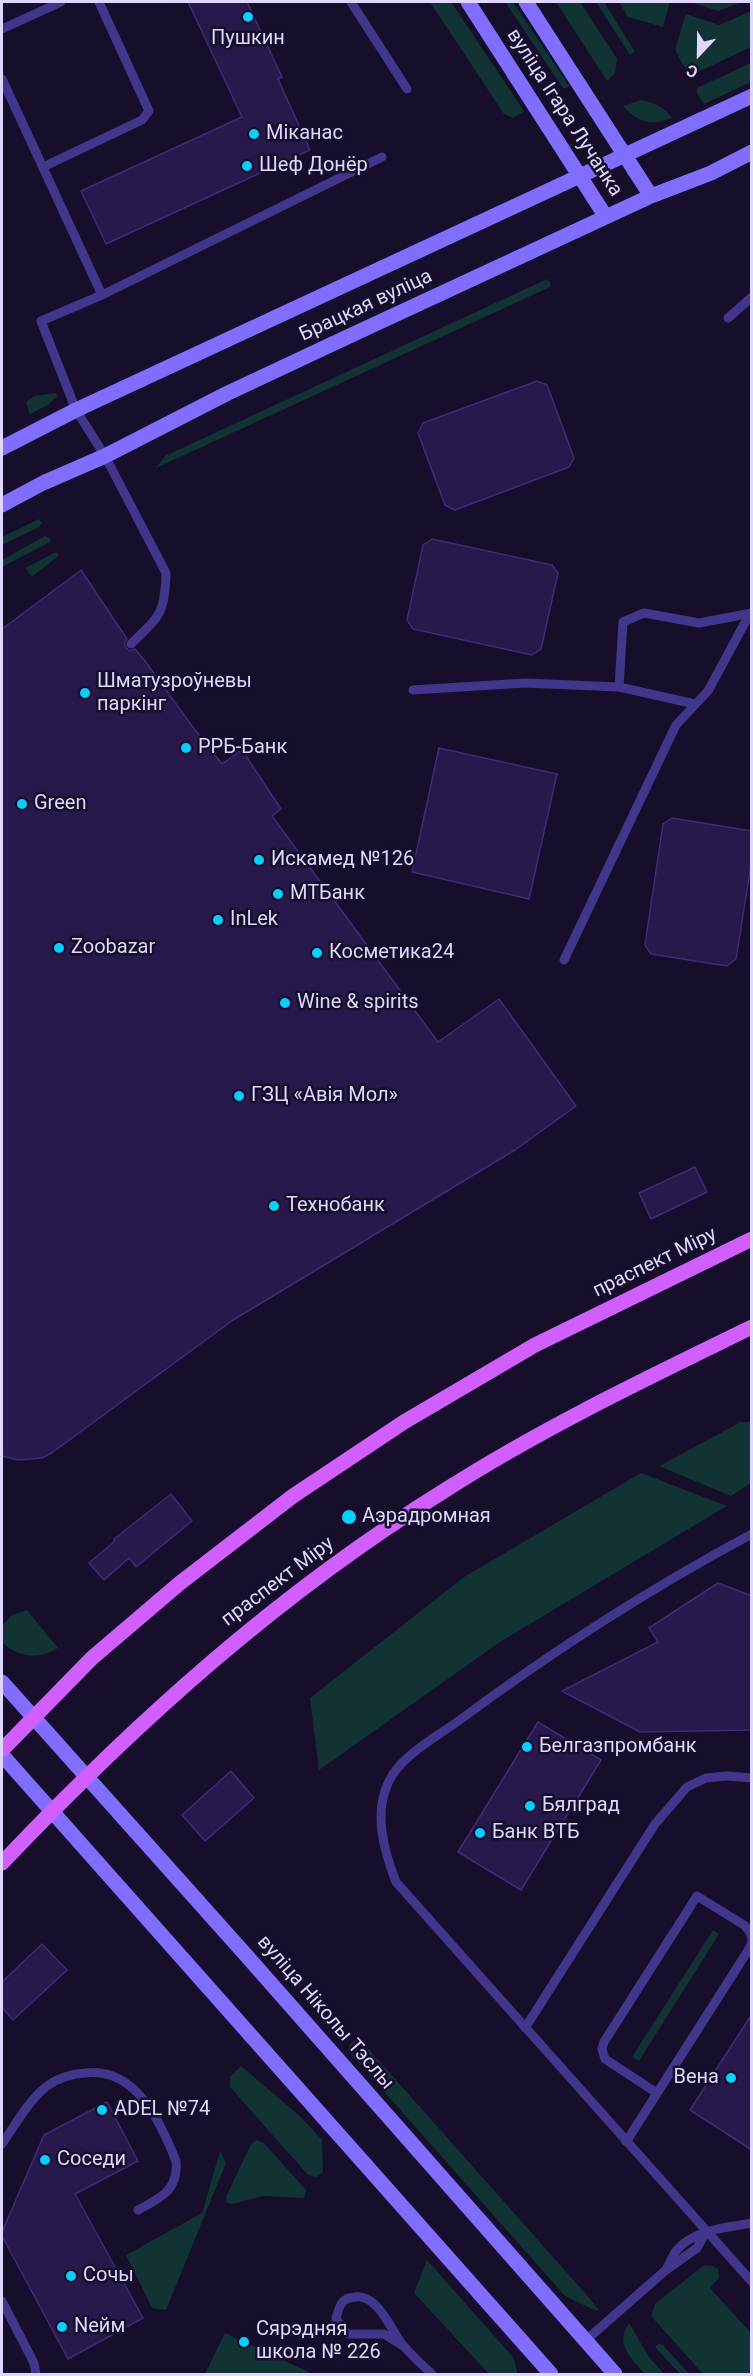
<!DOCTYPE html>
<html>
<head>
<meta charset="utf-8">
<style>
  body { margin:0 }
  #map { position:relative; width:753px; height:2376px; overflow:hidden; background:#160e2a; font-family:Roboto,sans-serif }
  canvas { display:block }
  .frame { position:absolute; inset:0; border:3px solid #dfd7ff; pointer-events:none }
  .north { position:absolute; left:669px; top:24px; width:60px; height:60px; -webkit-text-stroke:4px #160e2a; paint-order:stroke; rotate:202deg; font-size:16px; font-weight:700; line-height:24px; text-align:center; color:#dfd7ff }
  .north::after { content:''; display:block; margin:auto; width:21px; height:27px; background:#dfd7ff; clip-path:polygon(50% 0,100% 100%,50% 72%,0 100%) }
</style>
</head>
<body>
<div id="map">
<canvas width="753" height="2376"></canvas>
<div class="frame"></div>
<div class="north">С</div>
</div>
<script>
const c = document.querySelector('canvas').getContext('2d');
c.lineJoin = 'round';
function fillPath(path, color) {
  c.fillStyle = color;
  c.fill(path, 'evenodd');
}
function trace(path, color, width, dash) {
  c.strokeStyle = color;
  c.lineWidth = width;
  c.lineCap = dash ? 'butt' : 'round';
  c.setLineDash(dash || []);
  c.stroke(path);
}
function write(font, color, halo, rows, align = 'center') {
  c.font = font + ' Roboto,sans-serif';
  c.lineWidth = 5;
  c.setLineDash([]);
  c.textBaseline = 'middle';
  c.strokeStyle = halo;
  c.fillStyle = color;
  for (const [text, x, y, turn = 0] of rows) {
    c.save();
    c.translate(x, y);
    c.rotate((+turn || 0) * Math.PI / 180);
    c.textAlign = isNaN(turn) ? turn : align;
    if (halo) c.strokeText(text, 0, 0);
    c.fillText(text, 0, 0);
    c.restore();
  }
}
const green = new Path2D(`
  M430,2H451L524,111L513,118L504,114Z
  M505,2H513L569,86L567,88H563Z
  M556,2H580L617,59L615,73L607,81Z
  M596,2H604L635,52L630,55Z
  M619,2H670L663,27L628,17Z
  M694,2H742L718,11L693,3Z
  M751,11V47L698,72C684,74 681,60 675,49L686,14L719,25Z
  M751,63V82L704,104L697,94V88Z
  M641,100C655,103 663,106 672,118C650,126 639,123 623,106Z
  M547,279L550,282V287L156,468L165,456Z
  M56,393L57,396L48,405L30,414L26,402L34,396Z
  M39,519L42,523L39,527L2,545V537Z
  M45,536L51,539L50,542L2,567V560Z
  M54,553H59L58,556L32,577L25,568Z
  M741,1422H751V1483L731,1496L659,1466Z
  M641,1473L727,1506L500,1642L319,1770L310,1698L464,1577Z
  M27,1610L58,1648C39,1660 18,1658 2,1642V1626L12,1615Z
  M713,1930L719,1934L639,2061L632,2057Z
  M357,2036L585,2293L599,2310L596,2311L565,2296L349,2052V2046Z
  M241,2066L300,2116L322,2140L323,2172L316,2177L308,2175L230,2087V2077Z
  M257,2140L264,2143L306,2190L304,2198L263,2196L232,2204L227,2203L226,2197L251,2144Z
  M220,2151L226,2163L166,2310L152,2308L126,2255L202,2213Z
  M427,2260L513,2357L518,2374H489L414,2293Z
  M704,2265L713,2266L718,2269L719,2278L710,2288L751,2333V2374H703L651,2316L655,2304Z
  M629,2323L649,2357L664,2374H645C632,2359 614,2344 629,2323Z
  M225,2333L313,2374H205Z
  M658,2344L663,2345L689,2374H680L655,2347Z`);
const building = new Path2D(`
  M188,2H247L282,77L278,79L310,150L106,244L81,191L242,117Z
  M537,381L547,385L574,458L569,467L455,510L445,505L418,433L423,423Z
  M432,539L552,565L558,573L541,649L532,655L413,629L407,620L423,545Z
  M81,570L127,639L124,643L126,648L130,651L135,649L145,661L192,726L222,764L242,750L281,809L272,816L438,1042L499,999L576,1106L515,1150L233,1320L53,1452L42,1458L18,1460L2,1456V629Z
  M439,748L557,774L529,899L412,872Z
  M672,818L752,831V859L736,959L727,966L651,954L645,945L663,824Z
  M695,1167L707,1192L651,1219L639,1193Z
  M171,1494L192,1521L136,1567L129,1558L104,1580L89,1563L115,1541L114,1539Z
  M718,1583L752,1596V1730L640,1732L562,1691L658,1642L649,1628Z
  M538,1722L601,1760L521,1890L458,1852Z
  M231,1771L254,1798L205,1841L182,1815Z
  M42,1944L67,1970L13,2020L2,2007V1982Z
  M752,2014V2150L690,2110Z
  M107,2102L138,2161L75,2194L143,2318L68,2359L2,2236V2232L44,2135Z`);
const lane = new Path2D(`
  M351,2L407,89
  M2,29L61,2
  M2,79L102,295L41,321L76,410L105,456L166,573C165,614 159,617 131,644
  M43,167L142,120L149,111L99,2
  M102,295L382,157
  M728,318L752,297
  M619,687L695,704
  M413,690L525,683L619,687L623,622L644,613L699,623L752,613
  M564,960L676,725L708,691L749,615
  M752,1534C649,1589 550,1653 457,1722C436,1737 400,1757 389,1781C373,1813 384,1851 396,1882L752,2282
  M525,2028L655,1824L687,1787L706,1778L727,1776L752,1778
  M657,2093L605,2059L602,2049L604,2042L697,1896L744,1925L750,1932L752,1939
  M626,2142L749,1949L752,1942
  M2,2144C15,2125 29,2100 47,2086C58,2078 71,2074 85,2073C136,2067 160,2121 176,2161C179,2190 160,2198 138,2210
  M667,2268C670,2262 673,2255 676,2251C693,2229 727,2228 752,2223
  M2,2301L34,2363L36,2374
  M585,2341L666,2270L697,2248L706,2232
  M403,2346L384,2334H348L341,2327L336,2318C340,2305 341,2298 355,2297C378,2294 391,2330 402,2344C411,2355 422,2365 432,2374`);
const secondary = new Path2D(`
  M468,2L606,217
  M526,2L651,196
  M2,448L76,410L752,96
  M2,505L43,483L105,456L228,393L343,339L651,196L711,173L752,152
  M2,1682L245,1954L615,2374
  M2,1755L551,2374`);
const primary = new Path2D(`
  M2,1750L92,1658L180,1583L293,1496L404,1422L535,1345L752,1239
  M2,1863C137,1721 279,1593 447,1489C544,1427 648,1378 752,1327`);
const markers = [
  [248,17,6,"#03d0ff"],
  [254,134,6,"#03d0ff"],
  [247,166,6,"#03d0ff"],
  [85,693,6,"#03d0ff"],
  [186,748,6,"#03d0ff"],
  [22,804,6,"#03d0ff"],
  [259,860,6,"#03d0ff"],
  [278,894,6,"#03d0ff"],
  [218,920,6,"#03d0ff"],
  [59,948,6,"#03d0ff"],
  [317,953,6,"#03d0ff"],
  [285,1003,6,"#03d0ff"],
  [239,1096,6,"#03d0ff"],
  [274,1206,6,"#03d0ff"],
  [349,1517,8,"#03d0ff"],
  [527,1747,6,"#03d0ff"],
  [530,1806,6,"#03d0ff"],
  [480,1833,6,"#03d0ff"],
  [731,2078,6,"#03d0ff"],
  [102,2110,6,"#03d0ff"],
  [45,2160,6,"#03d0ff"],
  [71,2276,6,"#03d0ff"],
  [62,2327,6,"#03d0ff"],
  [244,2342,6,"#03d0ff"]
];
const poiNames = [
  ["Пушкин",248,39,"center"],
  ["Міканас",266,134],
  ["Шеф Донёр",259,166],
  ["Шматузроўневы",97,682],
  ["паркінг",97,705],
  ["РРБ-Банк",198,748],
  ["Green",34,804],
  ["Искамед №126",271,860],
  ["МТБанк",290,894],
  ["InLek",230,920],
  ["Zoobazar",71,948],
  ["Косметика24",329,953],
  ["Wine & spirits",297,1003],
  ["ГЗЦ «Авія Мол»",251,1096],
  ["Технобанк",286,1206],
  ["Аэрадромная",362,1517],
  ["Белгазпромбанк",539,1747],
  ["Бялград",542,1806],
  ["Банк ВТБ",492,1833],
  ["Вена",719,2078,"right"],
  ["ADEL №74",114,2110],
  ["Соседи",57,2160],
  ["Сочы",83,2276],
  ["Nейм",74,2327],
  ["Сярэдняя",256,2330],
  ["школа № 226",256,2353]
];
const streetNames = [
  ["вуліца Ігара Лучанка",564,113,57],
  ["Брацкая вуліца",366,306,-25],
  ["праспект Міру",655,1263,-26],
  ["праспект Міру",278,1582,-37],
  ["вуліца Ніколы Тэслы",325,2013,49]
];
fillPath(green, '#113334');
fillPath(building, '#28194c');
trace(building, '#402a7a', 1.5);
trace(lane, '#41368c', 9);
trace(secondary, '#7f6eff', 15);
trace(primary, '#d15eff', 15);
for (const [x, y, r, color] of markers) {
  const dot = new Path2D();
  dot.arc(x, y, r, 0, 2 * Math.PI);
  c.fillStyle = color;
  c.fill(dot);
  trace(dot, '#160e2a', 2);
}
write('20px', '#dfd7ff', '#160e2a', poiNames, 'left');
write('20px', '#dfd7ff', '#160e2a', streetNames);
</script>
</body>
</html>
